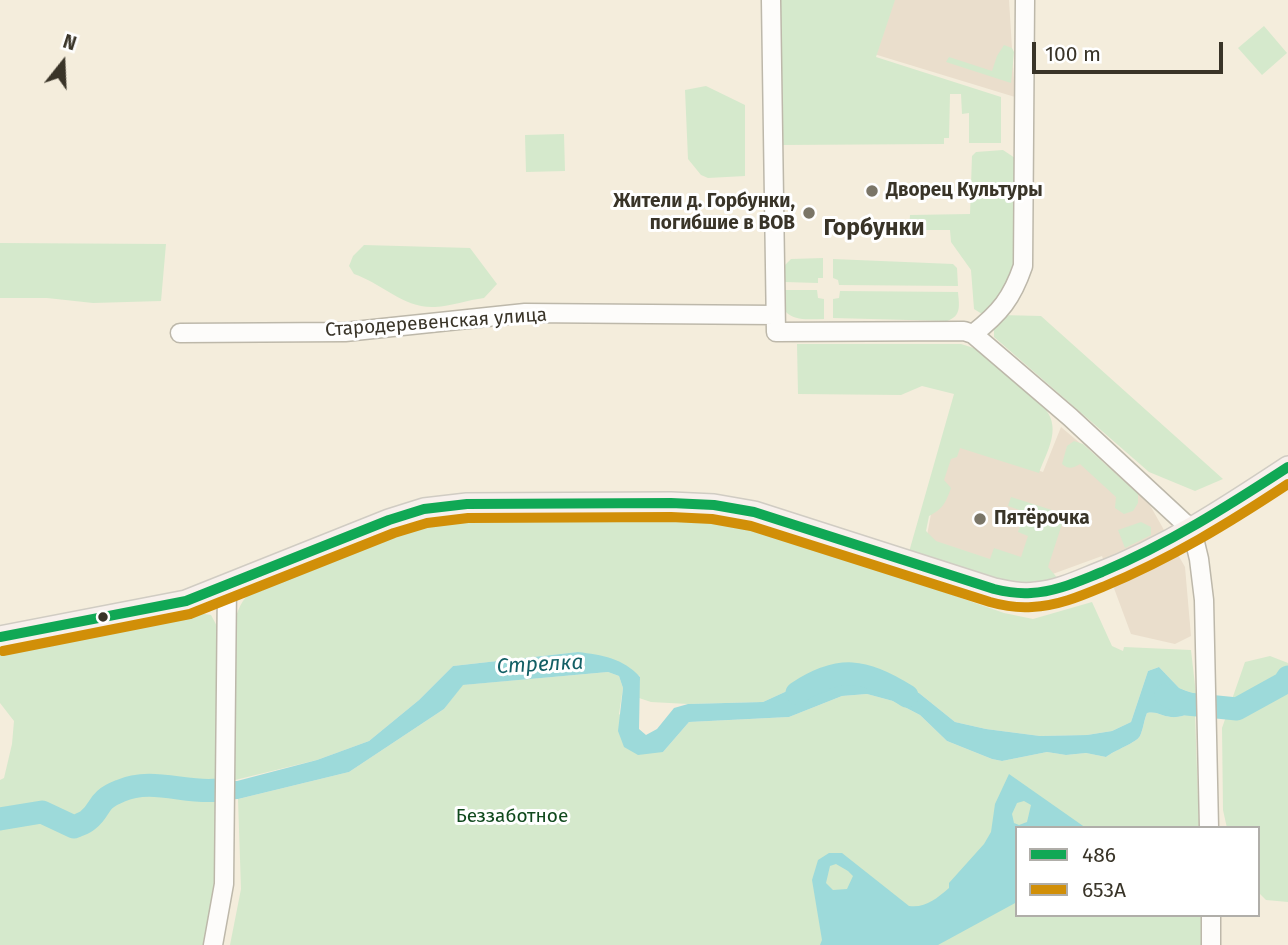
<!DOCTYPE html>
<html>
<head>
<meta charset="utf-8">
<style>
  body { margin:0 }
  #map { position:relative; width:1288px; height:945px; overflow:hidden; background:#f4eddc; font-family:"Fira Sans",sans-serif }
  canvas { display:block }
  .legend { position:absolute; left:1015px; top:826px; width:245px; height:91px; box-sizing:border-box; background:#fff; border:2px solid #b0aea9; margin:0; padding:9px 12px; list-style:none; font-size:21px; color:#393428 }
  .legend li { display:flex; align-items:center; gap:14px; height:35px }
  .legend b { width:35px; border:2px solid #b0aea9 }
  .north { position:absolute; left:28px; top:28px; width:70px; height:70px; -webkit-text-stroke:5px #fff; paint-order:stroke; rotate:18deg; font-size:19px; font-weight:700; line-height:28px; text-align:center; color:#393428 }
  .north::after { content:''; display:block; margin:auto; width:24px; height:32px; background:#393428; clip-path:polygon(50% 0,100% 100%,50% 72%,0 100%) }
  .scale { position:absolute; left:1032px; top:42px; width:191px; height:32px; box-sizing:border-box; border:4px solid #393428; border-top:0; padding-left:9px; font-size:21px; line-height:24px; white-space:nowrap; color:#393428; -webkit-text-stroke:5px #fff; paint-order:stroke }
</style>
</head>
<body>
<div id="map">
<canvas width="1288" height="945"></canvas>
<ul class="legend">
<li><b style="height:9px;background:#10a855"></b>486</li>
<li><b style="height:9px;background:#d18f08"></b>653А</li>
</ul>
<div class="north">N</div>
<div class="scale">100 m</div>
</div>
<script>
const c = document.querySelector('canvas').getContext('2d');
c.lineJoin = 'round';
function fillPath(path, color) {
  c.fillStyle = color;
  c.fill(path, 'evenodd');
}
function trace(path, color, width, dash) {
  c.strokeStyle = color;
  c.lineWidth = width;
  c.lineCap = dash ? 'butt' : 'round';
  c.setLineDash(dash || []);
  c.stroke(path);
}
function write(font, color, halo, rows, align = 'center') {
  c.font = font + ' "Fira Sans",sans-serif';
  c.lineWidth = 6;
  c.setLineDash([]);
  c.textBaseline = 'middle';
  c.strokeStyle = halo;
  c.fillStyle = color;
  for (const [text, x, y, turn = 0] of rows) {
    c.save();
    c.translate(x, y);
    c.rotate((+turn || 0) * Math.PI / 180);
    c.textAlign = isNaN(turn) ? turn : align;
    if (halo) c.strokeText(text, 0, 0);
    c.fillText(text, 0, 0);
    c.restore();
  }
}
const commercial = new Path2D(`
  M891,0H1009L1015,97L874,54Z
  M1061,427L1147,500L1185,567L1191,636L1175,644L1131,634L1102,556L1039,579L925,546L945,439L1043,472Z`);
const green = new Path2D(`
  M778,0H895L876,57L1001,97V143H969V113L962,114L961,94H950L949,138H944V144L780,145Z
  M1264,26L1287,53L1262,75L1238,48Z
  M1004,45L1012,48L1014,52L1011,83L946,62L949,57L992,71L997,56Z
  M706,86L745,105V176L708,178L701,175L688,159L685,90Z
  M564,134L565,171L526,172L525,135Z
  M1003,150L1015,158C1015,189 1021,255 1011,281C1007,292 993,309 982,314L974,309L971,270L951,242L950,230H909L910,215L970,214L972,156L976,152Z
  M0,243L166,244L161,301L93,303L47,298H0Z
  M364,245L470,248L497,284L484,298C468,300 451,306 435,307C405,309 381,283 354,274L349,266L353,256Z
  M823,258V278H818V283L785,282V265L791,259Z
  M833,259L953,264L957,268L958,286L839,285L838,280L833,278Z
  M785,290H817L818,298L824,299V319C810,319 795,322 785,311Z
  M840,291L958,292C959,305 962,316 947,321L833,318V299L839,298Z
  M1001,315L1041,316L1223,479L1195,491L1149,472L994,337V324Z
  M797,344H961L980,350L989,358L1046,410C1061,430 1047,451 1039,473L960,448L957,457L951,459L944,480L951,488C946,502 943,509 929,516L926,531L936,541L990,559L994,548L1021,557L1028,536L1018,532L1025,512L1008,506L1011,497L1058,512L1055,521L1062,524L1048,567L1060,581C1008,590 958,567 909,552L954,394L922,386L901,395L798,394Z
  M1074,441L1083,444L1138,494V503L1133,511L1124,514L1115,508L1116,497L1080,464C1073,468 1069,470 1062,464L1067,446Z
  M461,514L702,517L737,522L790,538L1004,613L1033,619L1092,602L1112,646L1123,651L1124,647L1191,650L1196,694L1180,689L1159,667L1148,671L1131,722L1112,731L1087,735L1040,736L986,729L955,722L919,693L870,678L836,675L798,686L763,702L688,704L651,702L639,698L640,676L578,652L453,666L419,700L369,741L317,760L231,781L234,623C238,610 241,600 252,591C268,576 291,570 310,562C360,542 409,526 461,514Z
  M1141,522L1151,527V535L1125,548L1118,530Z
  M186,611L211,615L219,630L218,889L206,945H0V780L4,778L12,744L14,721L0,703V655L152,626Z
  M1270,656L1288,663V902L1266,900L1258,892V828H1227L1223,810L1222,728L1245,662Z
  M608,672L619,676L623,688L619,714L663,752L689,722L789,717L842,696L867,694L893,701L920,715L947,741L992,759L1002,761L1047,752L1066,755L1086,753L1106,757C1115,750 1136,743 1140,736C1143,730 1144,720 1147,713C1157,711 1161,716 1171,717C1178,718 1187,714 1195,714L1199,828H1017V915H1201V945H230L241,889L238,799L349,772L444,709L462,685Z`);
const water = new Path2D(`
  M578,652C602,655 623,658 640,677L639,729L646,735L657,729L674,708L688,704L763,702L798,686L836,675L870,678L919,693L955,722L986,729L1040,736L1087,735L1112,731L1131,722L1148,671L1159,667L1180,689L1196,694L1195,714C1187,714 1178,718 1171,717C1161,716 1157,711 1147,713C1144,720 1143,730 1140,736C1136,743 1115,750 1106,757L1086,753L1066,755L1047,752L1002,761L992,759L947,741L920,715L893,701L867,694L842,696L789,717L689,722L663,752L638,755L624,747L618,731L623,688L619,676L608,672L463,685L444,709L349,772L238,799L194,801L187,789L210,781H237L317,760L369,741L419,700L453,666Z
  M1009,774L1086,828H1017V902L938,945H820L822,940L812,880L818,860L829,853H842L909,906C926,908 936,899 949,888V883L984,844L991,832L995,804ZM1024,801L1031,805L1027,822L1019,825L1014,823L1012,814L1017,803ZM836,864L848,871L853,876L847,889L833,890L826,883L830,866Z`);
const river = new Path2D(`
  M797,693C839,665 865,669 907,696
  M1166,695L1187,704L1237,709L1284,683L1288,677
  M0,819L42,812L74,827C78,825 85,823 88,820C103,808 95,801 120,791C152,777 186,794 218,790`);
const minor = new Path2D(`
  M771,0L776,332L964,331L973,334L1070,417L1192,530L1199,559L1204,600L1209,828
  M180,333L345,332L525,313L775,315
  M973,334C1000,313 1012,298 1023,266L1025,0
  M1211,915V945
  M213,945L224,884L227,585`);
const major = new Path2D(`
  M0,637L186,601L389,520L424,509L467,504L671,503L714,505L754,512L994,589C1008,592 1021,595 1036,593C1058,591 1077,582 1097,574C1167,547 1226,508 1288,467`);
const bus1 = new Path2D(`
  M0,637L186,601L389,520L424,509L467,504L671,503L714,505L754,512L994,589C1006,592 1018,594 1031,593C1056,592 1079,581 1102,572C1168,544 1228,506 1288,467`);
const bus2 = new Path2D(`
  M3,651L190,614L394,533L427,523L468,518L671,517L712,519L751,526L990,602C1004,606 1018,608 1032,607C1058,606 1081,596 1105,586C1170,559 1229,523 1288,484`);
const markers = [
  [872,191,7,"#7a7567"],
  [809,213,7,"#7a7567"],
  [980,519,7,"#7a7567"],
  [103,617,6,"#393428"]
];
const poiNames = [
  ["Дворец Культуры",886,191],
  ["Жители д. Горбунки,",795,202,"right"],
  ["погибшие в ВОВ",795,224,"right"],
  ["Пятёрочка",994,519]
];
const streetNames = [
  ["Стародеревенская улица",436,323,-4]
];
const parkNames = [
  ["Беззаботное",512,817]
];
const waterNames = [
  ["Стрелка",540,665,-3]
];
const quarterNames = [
  ["Горбунки",874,229]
];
fillPath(commercial, '#eadecc');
fillPath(green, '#d5e9cc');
fillPath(water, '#9ddada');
trace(river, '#9ddada', 23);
trace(minor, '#bdb8aa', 21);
trace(major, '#d0ccc3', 24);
trace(minor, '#fdfcfa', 18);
trace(major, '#f7f0ec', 21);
trace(bus1, '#10a855', 10);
trace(bus2, '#d18f08', 10);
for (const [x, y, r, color] of markers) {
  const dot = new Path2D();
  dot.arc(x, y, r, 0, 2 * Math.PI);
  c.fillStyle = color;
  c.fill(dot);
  trace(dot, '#fff', 2.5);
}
write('bold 19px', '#393428', '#fff', poiNames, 'left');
write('19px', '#393428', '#fff', streetNames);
write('19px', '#10491d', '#fff', parkNames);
write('italic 21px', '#125f65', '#fff', waterNames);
write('bold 23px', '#393428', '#fff', quarterNames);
</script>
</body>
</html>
